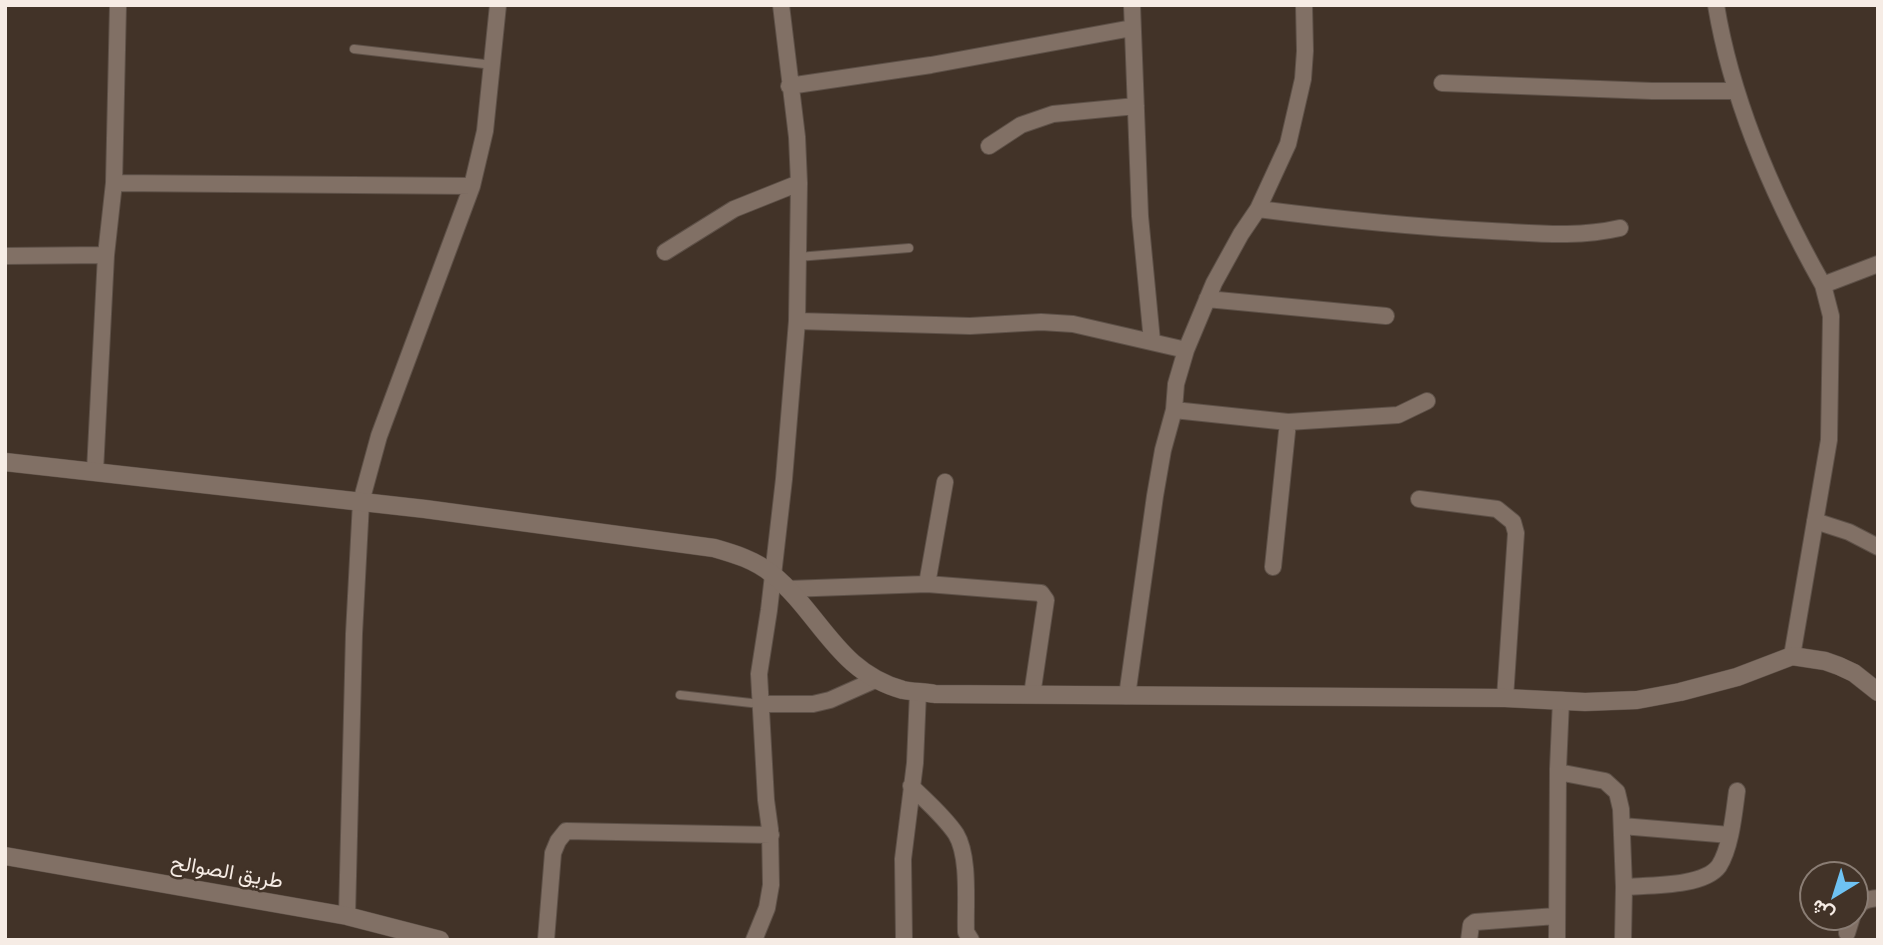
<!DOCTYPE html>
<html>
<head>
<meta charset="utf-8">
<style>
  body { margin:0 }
  #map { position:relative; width:1883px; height:945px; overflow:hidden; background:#423328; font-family:"Public Sans",Vazirmatn,sans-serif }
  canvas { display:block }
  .frame { position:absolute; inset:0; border:7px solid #f6ece5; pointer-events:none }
  .north { position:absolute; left:1799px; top:861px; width:70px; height:70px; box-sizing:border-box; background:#423328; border:2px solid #8a7d74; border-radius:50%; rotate:218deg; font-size:19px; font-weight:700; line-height:28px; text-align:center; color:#f6ece5 }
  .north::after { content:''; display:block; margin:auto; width:24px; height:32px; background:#6ec2f3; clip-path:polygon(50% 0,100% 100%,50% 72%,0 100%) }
</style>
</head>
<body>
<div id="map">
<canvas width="1883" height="945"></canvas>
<div class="frame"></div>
<div class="north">ش</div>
</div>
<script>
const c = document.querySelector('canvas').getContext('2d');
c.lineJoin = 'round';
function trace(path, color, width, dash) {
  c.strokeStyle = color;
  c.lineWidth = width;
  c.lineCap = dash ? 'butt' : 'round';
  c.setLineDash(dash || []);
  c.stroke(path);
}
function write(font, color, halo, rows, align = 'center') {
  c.font = font + ' "Public Sans",Vazirmatn,sans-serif';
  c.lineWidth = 5;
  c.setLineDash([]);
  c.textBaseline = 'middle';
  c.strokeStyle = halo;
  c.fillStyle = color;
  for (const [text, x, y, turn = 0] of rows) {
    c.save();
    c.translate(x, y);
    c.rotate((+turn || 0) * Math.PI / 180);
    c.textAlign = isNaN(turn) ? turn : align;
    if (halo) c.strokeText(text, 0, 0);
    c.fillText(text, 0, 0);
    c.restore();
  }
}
const service = new Path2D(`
  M354,49L493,65
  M798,257L909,248
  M680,695L760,704`);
const minor = new Path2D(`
  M118,5L114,183L472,186
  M1132,5L1140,216L1152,341
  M1716,5C1732,102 1775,200 1823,285
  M1442,83L1652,91H1736
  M789,86L931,65L1132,28
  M989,146L1021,125L1053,114L1136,106
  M1258,209C1336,219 1414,227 1492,231C1535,233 1577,238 1620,228
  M665,252L734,209L799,183
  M5,256L106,255
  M1207,299L1386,316
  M797,321L970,326L1041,322L1073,324L1186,350
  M1174,410L1288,422L1398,415L1427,401
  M95,471L106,255L114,183
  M1419,499L1497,509L1513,522L1516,533L1505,698
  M1815,521L1849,532L1878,547
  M1273,567L1288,422
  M927,584L945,482
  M788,589L927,584L1041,593L1046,600L1032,695
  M1792,656L1829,440L1831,316L1823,285L1878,264
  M1127,696L1155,496L1163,450L1174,410L1176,384L1186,350L1214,283L1241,234L1258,209L1288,144L1303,79L1305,51L1304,5
  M762,704H813L830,700L875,680
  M1558,772L1605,781L1617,792L1621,809L1624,887L1623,940
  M911,786C926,801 944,816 956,834C970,857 965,905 966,932L971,940
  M1622,826L1730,835
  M1624,887C1649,885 1704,887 1719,866C1731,847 1734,813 1737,791
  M1855,910C1860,901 1868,899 1878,898
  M347,916L354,634L361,502L379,436L472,186L485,131L498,5
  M1847,933L1852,917
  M546,940L553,853L558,841L566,831L771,835
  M754,940L767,908L771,885L770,829L766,800L759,674L769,610L784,479L797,321L799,183L797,137L781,5
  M904,940L903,859L915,763L918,692
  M1469,940L1471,925L1475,922L1556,916
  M1557,940L1558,769L1561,700`);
const tertiary = new Path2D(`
  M5,462L425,509L714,548C735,554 755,560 772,574C821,614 837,672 903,690C913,692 925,692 935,694L1505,698L1585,702L1637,700L1680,692L1737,677L1792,656L1825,661L1839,666L1854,673L1878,692
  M5,856L347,916L440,940`);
const streetNames = [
  ["طريق الصوالح",227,872,10]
];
trace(service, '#5e5148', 10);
trace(minor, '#5e5148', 18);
trace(tertiary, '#5e5148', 19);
trace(service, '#817065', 8);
trace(minor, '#817065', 16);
trace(tertiary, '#817065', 18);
write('21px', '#f6ece5', '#423328', streetNames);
</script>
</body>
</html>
